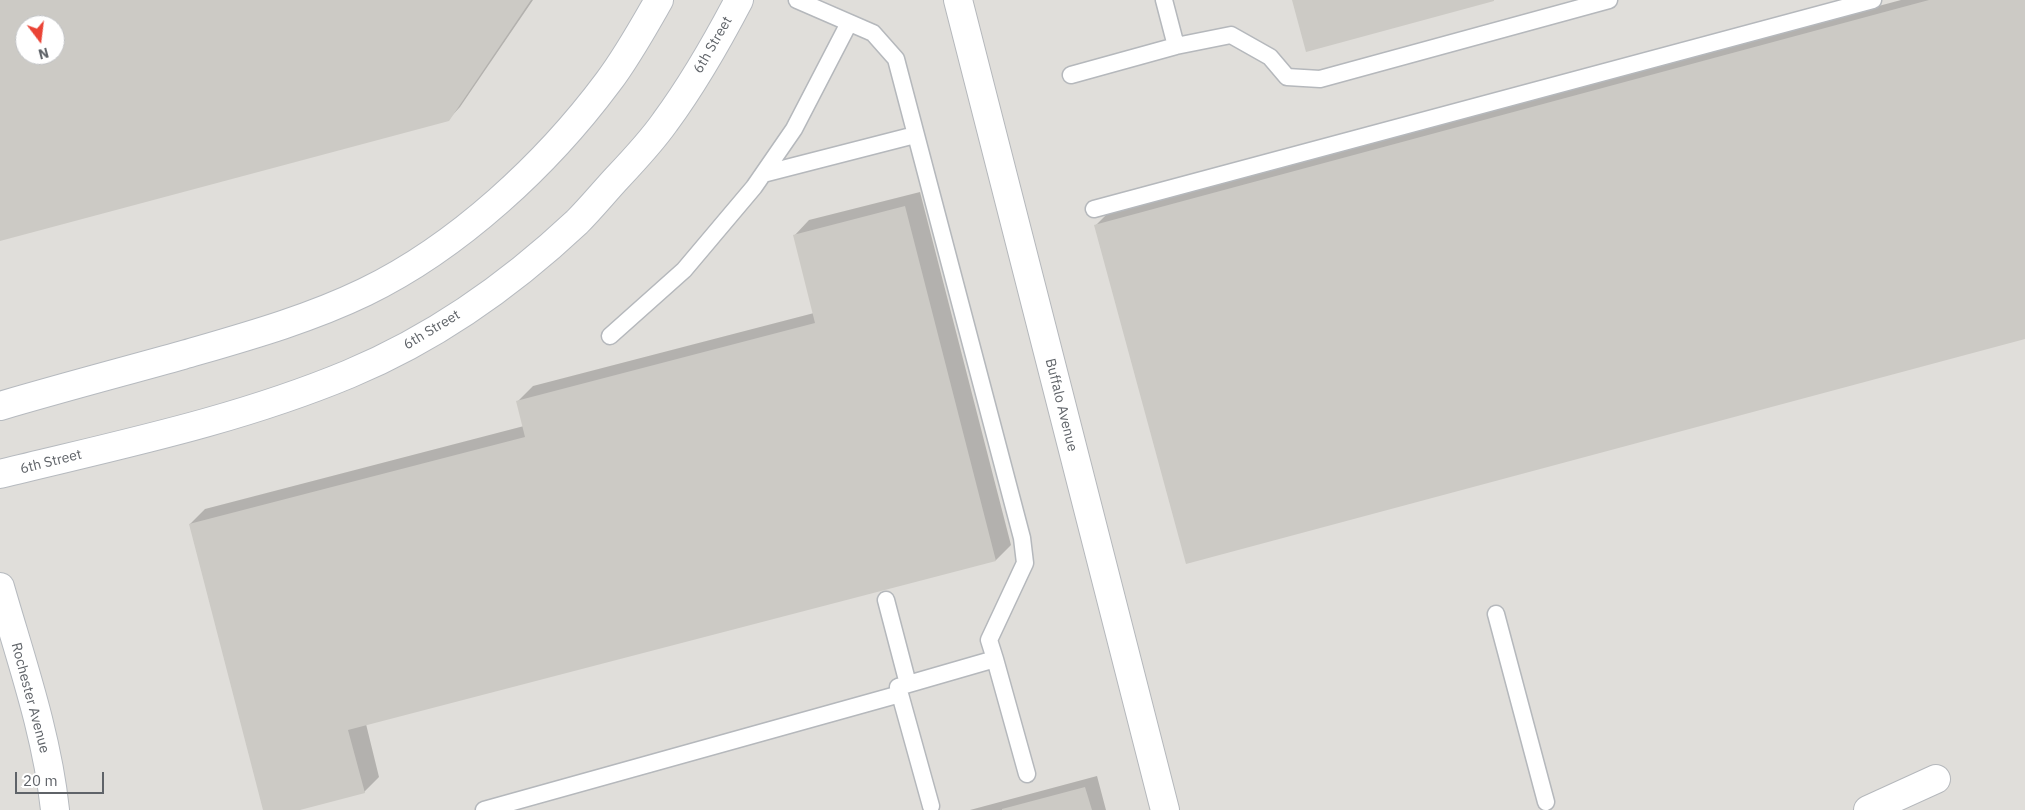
<!DOCTYPE html>
<html>
<head>
<meta charset="utf-8">
<style>
  body { margin:0 }
  #map { position:relative; width:2025px; height:810px; overflow:hidden; background:#f1efe8; font-family:"IBM Plex Sans",sans-serif }
  canvas { display:block }
  .north { position:absolute; left:15px; top:15px; width:50px; height:50px; box-sizing:border-box; background:#fff; border:1px solid #bfc1c3; border-radius:50%; rotate:165deg; font-size:14px; font-weight:700; line-height:20px; text-align:center; color:#5f6368 }
  .north::after { content:''; display:block; margin:auto; width:18px; height:22px; background:#ea4335; clip-path:polygon(50% 0,100% 100%,50% 72%,0 100%) }
  .scale { position:absolute; left:15px; top:772px; width:89px; height:22px; box-sizing:border-box; border:2px solid #5f6368; border-top:0; padding-left:6px; font-size:15px; line-height:18px; white-space:nowrap; color:#5f6368; -webkit-text-stroke:4px #fff; paint-order:stroke }
</style>
</head>
<body>
<div id="map">
<canvas width="2025" height="810"></canvas>
<div class="north">N</div>
<div class="scale">20 m</div>
</div>
<script>
const c = document.querySelector('canvas').getContext('2d');
c.lineJoin = 'round';
function fillPath(path, color) {
  c.fillStyle = color;
  c.fill(path, 'evenodd');
}
function trace(path, color, width, dash) {
  c.strokeStyle = color;
  c.lineWidth = width;
  c.lineCap = dash ? 'butt' : 'round';
  c.setLineDash(dash || []);
  c.stroke(path);
}
function write(font, color, halo, rows, align = 'center') {
  c.font = font + ' "IBM Plex Sans",sans-serif';
  c.lineWidth = 4;
  c.setLineDash([]);
  c.textBaseline = 'middle';
  c.strokeStyle = halo;
  c.fillStyle = color;
  for (const [text, x, y, turn = 0] of rows) {
    c.save();
    c.translate(x, y);
    c.rotate((+turn || 0) * Math.PI / 180);
    c.textAlign = isNaN(turn) ? turn : align;
    if (halo) c.strokeText(text, 0, 0);
    c.fillText(text, 0, 0);
    c.restore();
  }
}
const industrial = new Path2D(`
  M0,0H2025V810H0ZM25,25H55V55H25Z`);
const shadow = new Path2D(`
  M0,0H533L460,107L448,120L0,240ZM25,25H55V55H25Z
  M1901,0H2025V338L1096,225L1108,213Z
  M920,192L1011,545L996,560L366,724L379,777L364,792L295,810H264L190,524L205,509L524,426L518,401L533,386L814,313L794,236L809,220Z
  M1097,776L1106,810H970Z`);
const building = new Path2D(`
  M0,0H531L449,121L0,241ZM25,25H55V55H25Z
  M1292,0H1494V1L1306,52Z
  M1929,0H2025V339L1186,564L1094,225Z
  M905,206L996,561L348,730L365,793L300,810H263L189,524L525,437L516,401L815,323L793,235Z
  M1085,787L1092,810H1002V809Z`);
const service = new Path2D(`
  M797,0L873,33L896,59L1022,538L1025,563L989,640L995,659L898,687L931,806
  M1164,0L1176,46
  M1071,75L1176,46L1231,35L1270,57L1287,77L1320,79L1609,0
  M763,174L915,135
  M1094,209L1873,0
  M610,336L684,270L754,187L794,129L849,23
  M886,600L908,684
  M1496,614L1546,802
  M995,659L1027,774
  M484,810L900,694`);
const minor = new Path2D(`
  M958,0L1165,810
  M1868,810L1936,779`);
const secondary = new Path2D(`
  M0,406C61,388 122,372 183,355C245,337 307,320 365,292C458,247 547,164 608,82C627,57 643,28 659,0
  M0,474C118,445 236,421 349,374C433,339 511,284 577,222C591,208 604,192 617,178C634,160 651,142 665,122C693,84 717,42 739,0
  M0,587C21,660 47,734 55,810`);
const streetNames = [
  ["6th Street",713,45,-60],
  ["6th Street",432,330,-31],
  ["Buffalo Avenue",1061,405,76],
  ["6th Street",51,462,-14],
  ["Rochester Avenue",30,698,75]
];
fillPath(industrial, '#e0deda');
fillPath(shadow, '#0003');
fillPath(building, '#cccac5');
trace(service, '#b5b8bc', 19);
trace(minor, '#b5b8bc', 30);
trace(secondary, '#b6babf', 30);
trace(service, '#fff', 16);
trace(minor, '#fff', 28);
trace(secondary, '#fff', 28);
write('14px', '#5f6368', '#fff', streetNames);
</script>
</body>
</html>
